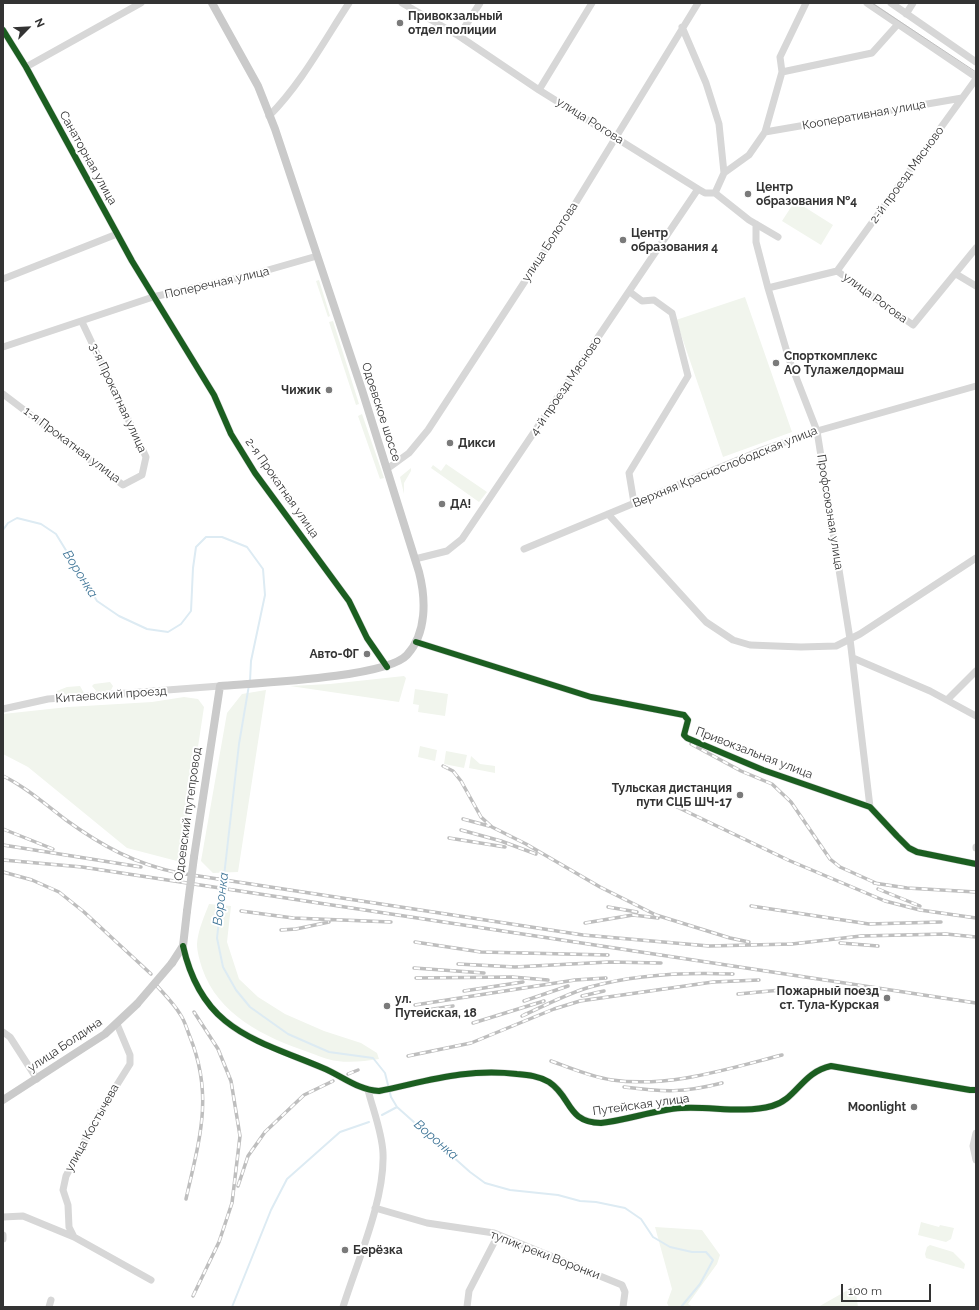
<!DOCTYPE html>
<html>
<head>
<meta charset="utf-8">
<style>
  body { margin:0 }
  #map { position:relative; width:979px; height:1310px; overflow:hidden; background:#fff; font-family:Raleway,sans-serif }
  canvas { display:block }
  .frame { position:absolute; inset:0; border:4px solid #333; pointer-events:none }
  .north { position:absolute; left:8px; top:8px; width:40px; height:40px; -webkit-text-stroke:3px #fff; paint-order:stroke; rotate:66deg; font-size:11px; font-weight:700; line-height:16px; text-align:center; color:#333 }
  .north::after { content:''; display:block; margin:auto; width:14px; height:18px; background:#333; clip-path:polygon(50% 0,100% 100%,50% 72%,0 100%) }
  .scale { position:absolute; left:841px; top:1284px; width:90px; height:18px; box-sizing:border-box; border:2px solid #333; border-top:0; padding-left:5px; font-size:12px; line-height:14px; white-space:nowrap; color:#333; -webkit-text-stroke:3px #fff; paint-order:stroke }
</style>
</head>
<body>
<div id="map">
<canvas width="979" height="1310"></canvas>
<div class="frame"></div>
<div class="north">N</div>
<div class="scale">100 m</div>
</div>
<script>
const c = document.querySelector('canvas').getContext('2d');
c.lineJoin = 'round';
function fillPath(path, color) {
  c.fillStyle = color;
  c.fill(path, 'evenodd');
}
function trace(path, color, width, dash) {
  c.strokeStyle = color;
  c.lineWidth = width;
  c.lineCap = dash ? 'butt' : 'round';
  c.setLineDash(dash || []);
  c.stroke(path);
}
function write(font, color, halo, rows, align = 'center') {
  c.font = font + ' Raleway,sans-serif';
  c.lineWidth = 4;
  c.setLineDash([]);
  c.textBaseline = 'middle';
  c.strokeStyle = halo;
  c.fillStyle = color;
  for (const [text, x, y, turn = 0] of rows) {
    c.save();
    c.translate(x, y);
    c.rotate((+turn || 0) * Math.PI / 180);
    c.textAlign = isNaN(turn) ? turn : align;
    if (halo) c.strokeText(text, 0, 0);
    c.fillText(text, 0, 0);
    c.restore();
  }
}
const green = new Path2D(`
  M795,201L833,225L821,245L782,221Z
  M319,280L330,316L328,317L316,281Z
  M745,297L792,432L723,457L676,320Z
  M333,321L359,404L356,405L329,322Z
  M362,414L384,478L380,479L358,416Z
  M446,464L487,492L479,502L431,468L433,465L441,471Z
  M411,468V471L404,483V494L400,477Z
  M404,676L406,678L399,702L290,686L330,684Z
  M110,682L113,686L111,690L97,692L92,686L94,684Z
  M80,686L84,693L58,696L56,694L57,691L67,687Z
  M415,689L448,694L445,716L418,712L419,705L413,704Z
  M266,690L238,872L213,873L201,861L227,713L242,694Z
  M184,697L198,699L204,707L182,853L177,861L127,848L28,767L3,754V714L68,707L152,702Z
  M420,746L437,750L435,761L418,757Z
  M446,751L467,755L464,768L444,764Z
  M471,756L480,764L495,766V773L469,768Z
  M209,904L231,906L227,942L239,979L258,997L285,1014L324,1031L361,1043L377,1053L379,1059C365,1061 352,1063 337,1061C327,1060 317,1055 308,1052C264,1037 218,1015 202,968C200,961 197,952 197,944C198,930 204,917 209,904Z
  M921,1222L939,1227L940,1225L954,1228L951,1239L946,1242L918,1235Z
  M655,1227L702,1230L720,1255L717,1264L688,1304L693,1307H669L667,1303L672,1289Z
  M930,1245L953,1252L965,1264L964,1269L926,1258L925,1254L927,1247Z
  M855,1286L858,1307H818Z`);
const stream = new Path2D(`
  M3,530L8,523L17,518L41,524L56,534L97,601L119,616L147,629L168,632L181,624L191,611L193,568L196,547L206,537H222L247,547L263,569L265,595L251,661L250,681
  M249,685L239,744L217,938L223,967L236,990L250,1007L288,1034L329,1052L373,1058L385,1073L391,1097L397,1107L470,1172L485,1183L510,1190L558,1195L580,1201L596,1202L625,1208L641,1219L653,1237L670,1247L692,1252H706L713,1260L700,1284L681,1307
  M382,1115L397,1107
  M232,1307L271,1210L287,1179L340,1132L369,1122`);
const minor = new Path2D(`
  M402,3L459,36L539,90L698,189L705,193H715L749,220L778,237
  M867,3L976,77
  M891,3L976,62
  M906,14L913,3
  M682,27L706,83L719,124L724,173
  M3,30L26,67L132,261L214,395L231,434L255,473L349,601L367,638L387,667
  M459,36L480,3
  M26,67L141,3
  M782,72L872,53L898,24
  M539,90L592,3
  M269,116C301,84 324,41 349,3
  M765,132L962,98
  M715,193L724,173L749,155L765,132L782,72L780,57L806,3
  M756,224V242L768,288L789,359L817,431L850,639L870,807
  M837,271L976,79
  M837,271L913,325L976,248
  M956,274L976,286
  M3,279L117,234
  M768,288L837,271
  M630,292L642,301L654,300L672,313L688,376L629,473L634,503
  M3,347L153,297L254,274L317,256
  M3,394L123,485L142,475L146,457L82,322
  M387,469L409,453L428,430L572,209L698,3
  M608,514L706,622L733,640L750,645L801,647L836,646L860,634L976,558
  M524,549L762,450L817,431L976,386
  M415,559L447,551L462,539L698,189
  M416,642L591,697L684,715L688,720L684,735L687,738L763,770L870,807L897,836L909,848L917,852L976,864
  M853,658L930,691L976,716
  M947,700L976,671
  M3,709L48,699L220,686
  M976,847V848
  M183,946C202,1030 254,1039 323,1068C342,1076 358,1090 379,1091C428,1081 466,1068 517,1074C528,1075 539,1076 549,1082C572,1097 566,1122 601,1123C628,1120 654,1110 681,1108C712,1106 742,1114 772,1106C796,1100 802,1072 831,1066L970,1090H976
  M3,1032L10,1037L37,1079
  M976,1133L973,1146L976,1160
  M375,1208L427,1223L494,1233L622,1285L625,1292L623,1307
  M3,1217L23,1216L74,1237L151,1280
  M3,1235V1239
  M74,1237L69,1227L68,1205L63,1190L66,1176L100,1112L130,1064V1055L117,1024
  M49,1307L51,1300
  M343,1307C357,1262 385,1200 383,1153C382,1132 373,1110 368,1090
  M467,1307L469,1291L498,1235`);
const major = new Path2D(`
  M194,857L220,686C255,683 386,678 407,655C427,633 426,599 419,572L362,390L275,129L258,86L212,3
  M172,963L183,946L187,911
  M3,1100L105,1034L137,1004`);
const tram = new Path2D(`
  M872,3L976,72`);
const rail = new Path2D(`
  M691,744L741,771L772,784L791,802L830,859L840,867L878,884
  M443,766L453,771L461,781L481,817L492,827L526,844L600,887L656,915L730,938L749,942
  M3,776C26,787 46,805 66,820C102,846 135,864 179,873L583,935L709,946L792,944L861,936L946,934L976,937
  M675,806L788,860L885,901L920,910L976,918
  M463,819L489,826
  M3,829L53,849
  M461,830L501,841L536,854
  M449,838L505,847
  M3,845L141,867
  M3,860L82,867L976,1003
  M3,872L32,880L59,892L84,912L151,974
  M874,883L907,888L976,892
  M878,889L920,906
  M751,906L869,924L941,922
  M608,907L637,912
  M241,911L293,918L391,922
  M585,923L633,915L658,918
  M281,930L296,929L329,922
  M415,942L481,952L608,955
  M840,943L878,946
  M458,964L515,967L609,962L661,963
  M414,968L484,973
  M416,978L512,977L548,980
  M157,986C165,995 174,1004 180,1014C185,1021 187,1030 190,1037C214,1096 199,1141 186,1199
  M464,991L523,982
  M738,994L802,988L836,991
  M582,996L604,991
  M524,1001L568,986
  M415,1005L575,980L606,978
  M421,1011L453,1006
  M522,1016C544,1006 566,994 590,987C636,974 685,972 733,974
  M473,1023L544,1001
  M408,1056L471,1043L554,1009L580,1001L713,982L759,980
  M551,1061C570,1068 591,1077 612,1080C670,1088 727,1069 782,1055
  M348,1074L358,1070
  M624,1087C664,1092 683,1093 722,1083
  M238,1186L248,1156L265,1132L304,1095L333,1081
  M193,1296L219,1242L232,1203L240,1136L231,1081L218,1049L194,1012`);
const majorBridge = new Path2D(`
  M187,911L194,857
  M137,1004L172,963`);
const cycleway = new Path2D(`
  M3,30L26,67L132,261L214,395L231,434L255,473L349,601L367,638L387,667
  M416,642L591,697L684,715L688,720L684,735L687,738L763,770L870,807L897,836L909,848L917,852L976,864
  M183,946C202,1030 254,1039 323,1068C342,1076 358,1090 379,1091C428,1081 466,1068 517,1074C528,1075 539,1076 549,1082C572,1097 566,1122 601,1123C628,1120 654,1110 681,1108C712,1106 742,1114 772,1106C796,1100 802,1072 831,1066L970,1090H976`);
const markers = [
  [400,23,4,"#7a7a7a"],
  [748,194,4,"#7a7a7a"],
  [623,240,4,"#7a7a7a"],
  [776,363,4,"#7a7a7a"],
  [329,390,4,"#7a7a7a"],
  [450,443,4,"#7a7a7a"],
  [442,504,4,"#7a7a7a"],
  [367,654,4,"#7a7a7a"],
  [740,795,4,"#7a7a7a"],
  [887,998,4,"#7a7a7a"],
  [387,1006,4,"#7a7a7a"],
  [914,1107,4,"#7a7a7a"],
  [345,1250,4,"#7a7a7a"]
];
const poiNames = [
  ["Привокзальный",408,16],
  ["отдел полиции",408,30],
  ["Центр",756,187],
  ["образования №4",756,201],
  ["Центр",631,233],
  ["образования 4",631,247],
  ["Спорткомплекс",784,356],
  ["АО Тулажелдормаш",784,370],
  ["Чижик",321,390,"right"],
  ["Дикси",458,443],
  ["ДА!",450,504],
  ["Авто-ФГ",359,654,"right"],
  ["Тульская дистанция",732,788,"right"],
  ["пути СЦБ ШЧ-17",732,802,"right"],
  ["Пожарный поезд",879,991,"right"],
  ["ст. Тула-Курская",879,1005,"right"],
  ["ул.",395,999],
  ["Путейская, 18",395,1013],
  ["Moonlight",906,1107,"right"],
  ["Берёзка",353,1250]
];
const streetNames = [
  ["Кооперативная улица",864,115,-10],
  ["улица Рогова",590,121,32],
  ["Санаторная улица",88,158,61],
  ["2-й проезд Мясново",907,175,-54],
  ["улица Болотова",550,242,-57],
  ["Поперечная улица",217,283,-13],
  ["улица Рогова",875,298,36],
  ["4-й проезд Мясново",566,386,-56],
  ["3-я Прокатная улица",118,398,65],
  ["Одоевское шоссе",381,412,72],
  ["1-я Прокатная улица",72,445,37],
  ["Верхняя Краснослободская улица",725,467,-22],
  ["2-я Прокатная улица",282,488,55],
  ["Профсоюзная улица",830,512,81],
  ["Китаевский проезд",111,695,-4],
  ["Привокзальная улица",754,753,21],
  ["Одоевский путепровод",188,814,-82],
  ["улица Болдина",65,1045,-34],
  ["Путейская улица",641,1105,-8],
  ["улица Костычева",92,1128,-61],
  ["тупик реки Воронки",545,1255,21]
];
const waterNames = [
  ["Воронка",80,574,58],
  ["Воронка",221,899,-83],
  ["Воронка",436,1140,41]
];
fillPath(green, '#f1f5ed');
trace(stream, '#ddebf3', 2);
trace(minor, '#d7d7d7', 7);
trace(major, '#cacaca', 8);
trace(tram, '#bebebe', 1);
trace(rail, '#bebebe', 3.5);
trace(rail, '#fff', 2, [6]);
trace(majorBridge, '#cacaca', 8);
trace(cycleway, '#1b5e20', 6);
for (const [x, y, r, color] of markers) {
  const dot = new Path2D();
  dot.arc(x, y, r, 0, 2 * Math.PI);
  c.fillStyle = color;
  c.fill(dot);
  trace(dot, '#fff', 1.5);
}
write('bold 12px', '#333', '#fff', poiNames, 'left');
write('12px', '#333', '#fff', streetNames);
write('italic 13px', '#3f7597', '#fff', waterNames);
</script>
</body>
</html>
